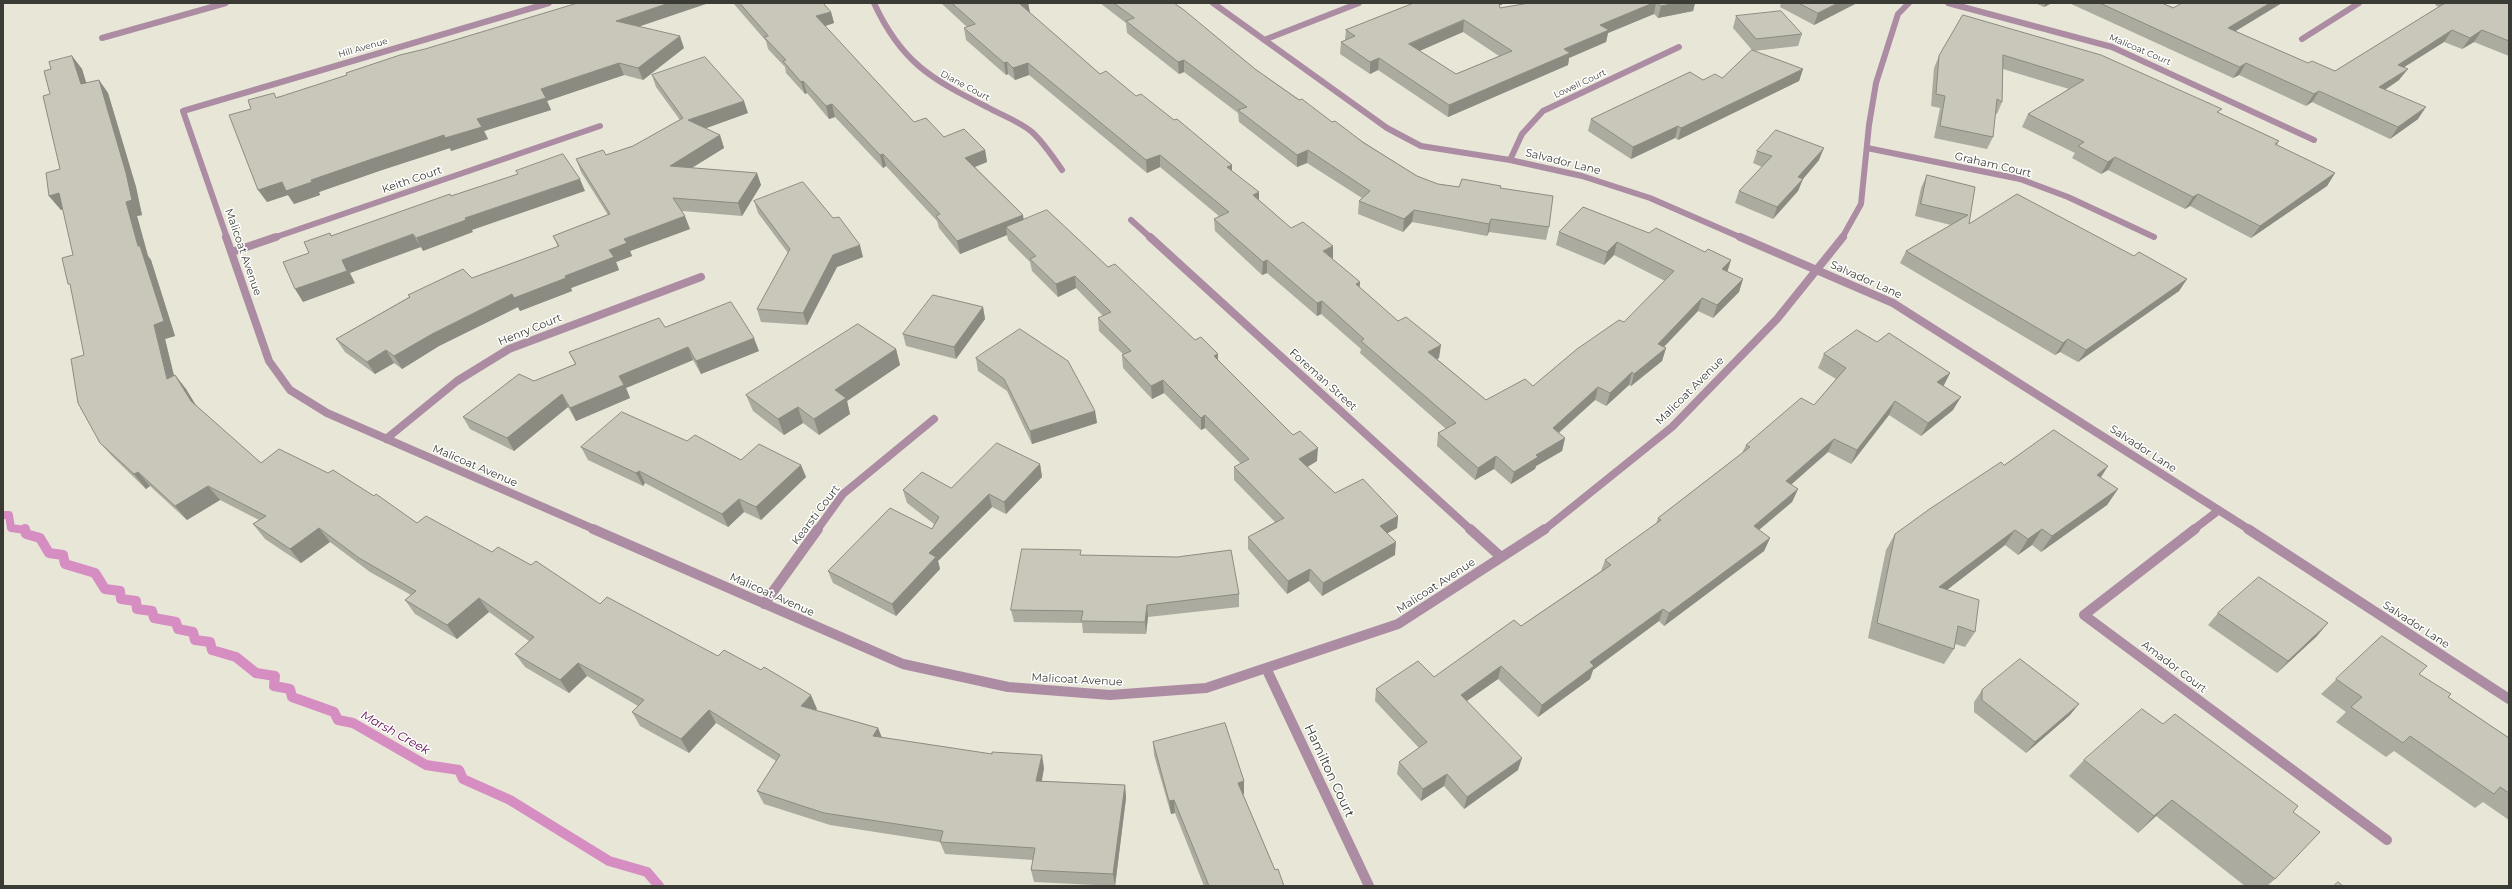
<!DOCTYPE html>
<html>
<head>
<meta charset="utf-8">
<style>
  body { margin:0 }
  #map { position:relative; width:2512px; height:889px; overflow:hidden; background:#e7e6d7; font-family:Montserrat,sans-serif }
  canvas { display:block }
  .frame { position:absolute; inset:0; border:4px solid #3b3b35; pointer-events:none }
</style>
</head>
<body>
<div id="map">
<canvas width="2512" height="889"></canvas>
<div class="frame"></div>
</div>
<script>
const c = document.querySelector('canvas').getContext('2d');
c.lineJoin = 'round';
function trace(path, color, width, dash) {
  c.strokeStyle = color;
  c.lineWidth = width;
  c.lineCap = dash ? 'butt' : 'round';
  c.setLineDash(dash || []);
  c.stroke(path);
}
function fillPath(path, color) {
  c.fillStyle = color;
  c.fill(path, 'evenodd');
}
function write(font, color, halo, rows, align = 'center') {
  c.font = font + ' Montserrat,sans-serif';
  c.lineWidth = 3;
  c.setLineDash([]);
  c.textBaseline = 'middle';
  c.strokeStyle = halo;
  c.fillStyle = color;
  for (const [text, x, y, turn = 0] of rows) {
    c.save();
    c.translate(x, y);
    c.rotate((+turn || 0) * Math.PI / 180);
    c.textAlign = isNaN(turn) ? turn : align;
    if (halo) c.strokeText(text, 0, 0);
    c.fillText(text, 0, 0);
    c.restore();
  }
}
const streamFar1 = new Path2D(`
  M3,515H9L11,528L25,530`);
const stream = new Path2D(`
  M25,529L26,534L40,538L49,553L63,555L65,564L95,573L105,589L120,591L121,599L136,601L137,609L152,611L154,618L176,622L178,629L193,632L195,640L210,642L212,650L236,657L256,673L275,676L274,686L290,689L292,697L334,712L338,720L353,723L426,765L459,770L463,779L510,800L609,861L647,872L659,886`);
const streetFar2 = new Path2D(`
  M874,3C901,62 931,79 987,107C1001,115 1019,121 1032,132C1044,143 1053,157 1062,170
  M1213,3L1387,128L1421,146L1510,160L1582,176L1650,198L1742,238
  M1948,3L2112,47L2314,140
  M102,38L226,3
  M2302,39L2359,3
  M1264,40L1359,3
  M1867,148L2020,179L2068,197L2154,237
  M1510,160L1522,134L1543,111L1679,47
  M1131,220L1151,238
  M227,238L183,111L549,3
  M273,238L600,126
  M1842,238L1861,204L1869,125L1876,83L1898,14L1909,3`);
const streetFar1 = new Path2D(`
  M226,237L269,361L290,390L327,413L596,530
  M1150,237L1471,530
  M1740,237L1893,303L2250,530
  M232,252L276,237
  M386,439L457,381L509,349L701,277
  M817,530L843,494L934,419
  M1544,530L1672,427L1777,319L1843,237
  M2193,530L2219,510`);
const street = new Path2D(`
  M593,529L903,664L1008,687L1110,695L1206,688L1398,624L1545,529
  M1470,529L1501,557
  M2195,529L2084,615L2387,840
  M2248,529L2509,699
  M764,604L818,529
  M1266,668L1369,886`);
const wall = new Path2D(`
  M733,3H823L831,12L834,23L825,26L914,122L944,137L985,150L987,162L975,167L1023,215V220L1108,267L1195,340L1218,354V360L1317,461L1307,467L1335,493L1398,516L1397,528L1387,533L1395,555L1322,596L1309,581L1287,594L1248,549V537L1275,522L1234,480V467L1241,464L1205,428L1201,430L1164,393L1152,399L1123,368L1122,355L1123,354L1099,331L1098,318L1103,316L1076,288L1058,297L1032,271L1030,262L1008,240L1007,235L960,254L939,228L937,221L886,166L883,168L835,117L829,119L807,93L805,94L786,73L785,67L768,49L766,41Z
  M941,3H1028L1030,13L1100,74L1174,120L1232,165V171L1259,200L1291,228L1332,259L1360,282L1359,287L1439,358L1437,359L1486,400L1533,386L1624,322L1665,281L1614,255L1604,265L1556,245L1559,232L1583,207L1743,279L1739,292L1713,318L1698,311L1664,347L1666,348L1662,361L1631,386L1629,385L1606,406L1595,400L1559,433L1565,438L1562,451L1536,466L1535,469L1511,484L1494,469L1475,480L1437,446L1438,433L1446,429L1360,353L1361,349L1321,314L1317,316L1267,273L1262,275L1215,231L1214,219L1219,216L1160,167L1147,173L1029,75L1015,80L1008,74L1006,75L966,40L964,28L967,27Z
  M1100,3H1174L1255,69L1332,122L1417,176L1438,184L1459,187L1501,186L1500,188L1549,227L1546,240L1489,232L1487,236L1412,222L1403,232L1358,214L1359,201L1362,198L1307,163L1297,167L1239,122L1238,113L1184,72L1179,74L1127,33L1126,23Z
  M1414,3H1506L1499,5L1500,8L1529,3H1695L1693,11L1658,18L1654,14L1608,33L1606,42L1569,58L1568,65L1448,117L1378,70L1370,74L1340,54L1341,42L1345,40L1346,30ZM1463,32L1499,56L1456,74L1419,51Z
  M1781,3H1857L1814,25L1780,7Z
  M2035,3H2052L2044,7Z
  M2069,3H2162L2235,31L2308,63L2335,71L2439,7L2435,5L2437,3H2509V56L2474,42L2462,49L2444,42L2404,67L2399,80L2385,90L2418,119L2390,139L2312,102L2306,106L2239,75L2233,78Z
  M1963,15L2219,113L2279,141L2277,145L2335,173L2327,186L2251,238L2190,206L2185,209L2108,170L2101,174L2072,158L2075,153L2022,127L2028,114L2069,89L2003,69L2002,102L1997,114L1995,113L1993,137L1987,149L1934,138L1940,108L1931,106L1934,68L1939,56Z
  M1736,16L1802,34L1798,46L1754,51L1803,69L1799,81L1678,140L1675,138L1631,159L1588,131L1591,119L1703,80L1722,78L1752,50L1733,28Z
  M639,26L684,48L643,80L624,75L547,101L551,110L484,131L488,139L451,151L450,148L382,170L319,192L320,195L294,204L288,195L267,202L277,97Z
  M72,56L82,69L86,83L99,80L108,93L136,187L142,215L137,216L148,256L151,260L175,336L165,339L174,375H175L186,389L196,406L261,463L492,552L817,709L815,710L878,728L882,737L1044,768L1042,781L1125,785L1126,798L1115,886L1034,882L1031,870L1033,860L945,854L940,842L830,825L764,804L757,791L776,761L716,723L689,753L640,726L632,712L638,706L587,676L569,693L525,667L515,654L529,641L489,612L457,639L415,614L405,600L411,595L370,572L330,542L301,563L265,539L253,524L259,520L220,500L187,520L150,486L146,489L113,457L100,443L84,355L73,255L63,209L61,210L49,196L60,169L50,94L51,69Z
  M652,75L748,113L705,128L720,135L724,148L692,168L757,173L761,185L742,216L682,211L690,229L630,251L632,256L616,262L619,270L571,288L572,291L520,311L518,307L439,346L402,369L394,363L375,374L345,352L336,339L409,297L408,295L472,278L558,247L553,236L608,215L581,172L576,159L606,155L633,146L680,120L656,87Z
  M1757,151L1819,160L1803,179L1798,191L1773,219L1735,203L1739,191L1762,167L1753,163Z
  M1927,175L1975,187L1969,224L2134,256L2187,279L2179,291L2078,362L2060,352L2055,355L1900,263L1906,251L1951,225L1915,216L1921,188Z
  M754,201L863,257L837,267L807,325L761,322L757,309L788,253L758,213Z
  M983,307L985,319L956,359L906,346L903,334Z
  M665,327L759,351L701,374L693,360L626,388L630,398L576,421L568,407L514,451L470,429L463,417L534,381L575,364L569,352Z
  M1877,342L1950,373L1943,386L1953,410L1921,436L1889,415L1851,464L1828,452L1791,485L1798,489L1792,502L1759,530L1770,538L1764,551L1664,626L1659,621L1593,670L1590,679L1538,717L1498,679L1467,701L1518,770L1464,809L1444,786L1421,801L1397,774L1399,762L1419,748L1375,701L1376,689L1434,677L1521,626L1601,571L1605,560L1656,524L1658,518L1742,453L1746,445L1814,405L1836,379L1818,368L1824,354Z
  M896,349L900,365L847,401L850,414L819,435L803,423L784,435L753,411L746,395Z
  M976,358L1095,411L1097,423L1032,444L1007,391L978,371Z
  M687,441L741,460L801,465L806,477L761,520L744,512L728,527L645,483L643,486L588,460L581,447Z
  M1040,464L1042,477L1006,514L992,507L938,561L940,569L896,616L833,583L828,571L932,529L934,524L907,503L903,490L951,488Z
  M2004,465L2101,478L2118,489L2107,505L2041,552L2032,545L2018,555L2005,545L1947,590L1975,632L1965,647L1955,644L1954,649L1944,664L1868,638L1886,550L1895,534Z
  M1082,555L1239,594V607L1148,617L1146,634L1083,633L1082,623L1014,622L1011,610Z
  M2218,613L2317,636L2277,673L2208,625Z
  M2382,636L2419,674L2448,697L2509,738V820L2483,802L2475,808L2394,751L2386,757L2336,722L2346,712L2321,694Z
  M1982,690L2070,715L2026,753L1974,712V702Z
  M2163,724L2293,812L2275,879L2267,886H2245L2156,816L2138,833L2069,776L2084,760Z
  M1153,742L1244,781V794H1243L1275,870L1284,886H1204L1175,813L1171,814L1154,755Z`);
const shadedWall = new Path2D(`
  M669,3H709L620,33L616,21Z
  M1022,3H1028L1030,13L1020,4Z
  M1496,3H1506L1495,7Z
  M1653,3H1656L1654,14L1608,33L1606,42L1569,58L1568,65L1448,117L1449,105L1564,49L1600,25Z
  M1677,3H1695L1693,11L1658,18L1661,6Z
  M1838,3H1857L1814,25L1818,13Z
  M2046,3H2052L2044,7Z
  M2270,3H2282L2221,40L2228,28Z
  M831,12L834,23L819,28L816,16Z
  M1464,20L1463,32L1408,56L1409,44Z
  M2452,30L2444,42L2390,76L2398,65Z
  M2482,30L2474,42L2462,49L2470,38Z
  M680,36L684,48L643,80L638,68Z
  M72,56L82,69L91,98L81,84Z
  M1379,58L1378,70L1370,74V62Z
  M1184,60V72L1179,74L1178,62Z
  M1007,62L1008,74L1006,75L1004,63Z
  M619,63L624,75L547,101L551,110L484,131L488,139L451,151L450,148L382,170L319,192L320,195L294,204L288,195L267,202L258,190L282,182L311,180L477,119L541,89Z
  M1028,63L1029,75L1015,80L1013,68Z
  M2246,63L2239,75L2233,78L2240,67Z
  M1803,69L1799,81L1678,140L1681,128Z
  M2408,69L2399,80L2371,99L2379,87Z
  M99,80L108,93L136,187L142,215L137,216L148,256L151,260L175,336L165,339L178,393L167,379L154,325Z
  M803,81L807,93L805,94L801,82Z
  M2319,91L2312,102L2306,106L2314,94Z
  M744,101L748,113L693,133L688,120Z
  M832,104L835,117L829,119L826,106Z
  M2426,107L2418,119L2390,139L2398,127Z
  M1678,126L1675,138L1631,159L1633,147Z
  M720,135L724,148L675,178L670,166Z
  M1824,148L1819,160L1803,179L1798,191L1773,219L1777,207L1798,177Z
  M985,150L987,162L967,170L965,158Z
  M1308,150L1307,163L1297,167V155Z
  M883,154L886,166L883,168L880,155Z
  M1160,155V167L1147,173L1146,160Z
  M2115,157L2108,170L2101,174L2108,162Z
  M1232,165V177L1227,167Z
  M757,173L761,185L742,216L738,203Z
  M2335,173L2327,186L2251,238L2260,226Z
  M580,179L585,191L472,230L473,232L423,251L416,238L465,218Z
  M1259,192V205L1253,195Z
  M59,193L70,207L61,210L49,196Z
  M2198,194L2190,206L2185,209L2193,197Z
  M1414,210L1412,222L1403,232L1404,219Z
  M1023,215L1025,228L1006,227L1007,235L960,254L957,241Z
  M685,216L690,229L630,251L632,256L616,262L619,270L571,288L572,291L520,311L518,307L439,346L402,369L394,356L432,334L512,294L565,276L609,250L624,239Z
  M1491,219L1489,232L1487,236L1489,224Z
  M413,234L421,247L350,273L355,283L303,302L295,289L342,260Z
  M1617,242L1614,255L1604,265L1607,252Z
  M860,245L863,257L837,267L807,325L803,313L833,255Z
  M1333,246V259L1323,251Z
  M1267,260V273L1262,275L1263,262Z
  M1731,260L1727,273L1722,269Z
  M1075,276L1076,288L1058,297L1056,284Z
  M1743,279L1739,292L1713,318L1717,305Z
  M2187,279L2179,291L2078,362L2086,350Z
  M1360,282L1359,295L1356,284Z
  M1702,298L1698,311L1655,356L1658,344Z
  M1322,301L1321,314L1317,316V303Z
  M983,307L985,319L956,359L954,347Z
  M754,338L759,351L701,374L696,361Z
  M2068,339L2060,352L2055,355L2063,343Z
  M1441,345L1439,358L1427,365L1428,352Z
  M688,347L693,360L626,388L630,398L576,421L570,408L619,376Z
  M1666,348L1662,361L1631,386L1634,374Z
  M896,349L900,365L847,401L850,414L819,435L814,419L835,390Z
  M386,350L394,363L375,374L367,362Z
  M1218,354V367L1214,356Z
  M1632,372L1629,385L1606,406L1610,393Z
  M1950,373L1943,387L1937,382Z
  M175,375L186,389L202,415L191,401Z
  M1163,380L1164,393L1152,399L1151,386Z
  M1598,387L1595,400L1550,440L1553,428Z
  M562,394L568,407L514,451L507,438Z
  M1961,397L1953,410L1921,436L1928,423Z
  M1895,401L1889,415L1851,464L1857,450Z
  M798,407L803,423L784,435L778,419Z
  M1095,411L1097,423L1032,444L1030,431Z
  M1205,415V428L1201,430V418Z
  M1565,438L1562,451L1536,466L1535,469L1511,484L1514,472L1536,455Z
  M1834,439L1828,452L1780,494L1786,481Z
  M1318,448L1317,461L1299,472V459Z
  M1496,456L1494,469L1475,480L1478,468Z
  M1040,464L1042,477L1006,514L1004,502Z
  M801,465L806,477L761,520L756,507Z
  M2108,466L2098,482L2097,475Z
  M639,471L645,483L643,486L636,473Z
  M138,472L150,486L146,489L134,474Z
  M208,486L220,500L187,520L175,506Z
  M1798,489L1792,502L1748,539L1754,526Z
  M2118,489L2107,505L2041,552L2052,536Z
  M989,494L992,507L938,561L940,569L896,616L892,604L929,553Z
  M739,499L744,512L728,527L722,514Z
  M1398,516L1397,528L1379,538L1380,526Z
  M319,528L330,542L301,563L290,549Z
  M2042,529L2032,545L2018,555L2028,539Z
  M2015,530L2005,545L1930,603L1939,587Z
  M1770,538L1764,551L1664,626L1669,613Z
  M1396,542L1395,555L1322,596L1323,583Z
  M1310,569L1309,581L1287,594L1288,581Z
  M479,598L489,612L457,639L447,625Z
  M1147,605L1148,617L1146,634L1145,622Z
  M1663,609L1659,621L1593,670L1590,679L1538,717L1542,705L1590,662Z
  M2328,623L2317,636L2277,673L2288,661Z
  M578,663L587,676L569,693L560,680Z
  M1501,666L1498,679L1458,707L1461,695Z
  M811,695L817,709L807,719L801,706Z
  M2079,704L2070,715L2026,753L2035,742Z
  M709,710L716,723L689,753L681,739Z
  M878,728L883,741L873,736Z
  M1042,755L1044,768L1039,794L1036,781Z
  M1522,758L1518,770L1464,809L1467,797Z
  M1447,774L1444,786L1421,801L1423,789Z
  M1244,781V794L1238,796V783Z
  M1125,785L1126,798L1115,886L1113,874Z
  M1174,800L1175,813L1171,814L1169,801Z
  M2172,800L2156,816L2138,833L2154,816Z`);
const building = new Path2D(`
  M578,3H669L616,21L680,36L638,68L619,63L541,89L546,98L477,119L482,127L445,138L444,135L375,158L311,180L312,182L286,191L282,182L258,190L229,115L251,109L248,100L274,93L276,98L347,75L346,73L400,55L425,49Z
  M740,3H823L831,12L816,16L914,122L926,118L944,137L964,129L985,150L965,158L1023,215L957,241L936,216L940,214L883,154L880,155L832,104L826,106L803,81L801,82L783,61L786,60L764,37L768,36Z
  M952,3H1022L1020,4L1100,74L1106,71L1136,96L1141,94L1174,120L1177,119L1232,165L1227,167L1259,192L1253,195L1291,228L1303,222L1333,246L1323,251L1360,282L1356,284L1398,321L1406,317L1441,345L1428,352L1486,400L1525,379L1533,386L1577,349L1619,320L1624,322L1674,271L1617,242L1607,252L1559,232L1583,207L1649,233L1656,228L1705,252L1708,249L1731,260L1722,269L1743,279L1717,305L1702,298L1658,344L1666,348L1634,374L1632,372L1610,393L1598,387L1553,428L1565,438L1536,455L1538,457L1514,472L1496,456L1478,468L1438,433L1456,423L1361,341L1364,339L1322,301L1317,303L1267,260L1263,262L1214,219L1229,212L1160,155L1146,160L1028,63L1013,68L1007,62L1004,63L964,28L975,24Z
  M1114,3H1174L1184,10L1255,69L1299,100L1302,99L1332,122L1335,121L1364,143L1417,176L1438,184L1459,187L1462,179L1501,186L1500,188L1553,196L1549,227L1491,219L1489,224L1414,210L1404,219L1359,201L1370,191L1308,150L1297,155L1238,110L1247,107L1184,60L1178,62L1126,21L1134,18Z
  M1414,3H1499L1500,8L1529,3H1653L1600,25L1609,30L1564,49L1570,53L1449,105L1379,58L1370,62L1341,42L1355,36L1346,30ZM1464,20L1512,51L1456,74L1409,44Z
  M1658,3H1677L1661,6Z
  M1799,3H1838L1818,13Z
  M2100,3H2162L2173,8L2182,3H2270L2228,28L2308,63L2312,61L2335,71L2445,3H2509V41L2482,30L2470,38L2452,30L2398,65L2408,69L2379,87L2426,107L2398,127L2319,91L2314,94L2246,63L2240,67Z
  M1781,11L1802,34L1756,39L1736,16Z
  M1963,15L2101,55L2222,109L2217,112L2279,141L2275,144L2335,173L2260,226L2198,194L2193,197L2115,157L2108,162L2078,146L2084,142L2028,114L2084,80L2003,55L2002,102L1997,99L1993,137L1940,126L1945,96L1936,94L1939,56Z
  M1752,50L1803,69L1681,128L1678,126L1633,147L1591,119L1690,72L1703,80L1715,74L1722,78Z
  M72,56L81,84L99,80L126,173L132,200L126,202L138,246H140L164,321L154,325L167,379L175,375L191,401L261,463L279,449L328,473L333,470L374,496L376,494L417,523L426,516L492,552L498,547L531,565L536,561L600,604L607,597L718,656L724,650L761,670L764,667L811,695L801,706L878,728L873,736L992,754V752L1042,755L1036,781L1125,785L1113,874L1031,870L1035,848L940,842L943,831L824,813L757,791L780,755L709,710L681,739L632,712L644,700L578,663L560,680L515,654L534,637L479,598L447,625L405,600L416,591L359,558L319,528L290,549L253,524L266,516L208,486L175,506L138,472L134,474L100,443L78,403L71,359L84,355L70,284H68L62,258L73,255L59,193L49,196L46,173L60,169L43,96L50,94L44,71L51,69L49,62Z
  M705,57L744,101L688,120L720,135L670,166L757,173L738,203L673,198L685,216L624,239L627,243L609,250L614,257L565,276L566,278L514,298L512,294L432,334L394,356L386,350L367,362L336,339L410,297L408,295L463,269L472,278L559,246L553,236L610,214L576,159L603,150L606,155L633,146L683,118L652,75Z
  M1776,130L1824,148L1798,177L1803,179L1777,207L1739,191L1772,156L1757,151Z
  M563,154L580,179L465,218L466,220L416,238L413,234L342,260L347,271L295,289L283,262L309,253L304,242L330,233L331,236L450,194L451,196L518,174L516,171Z
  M1927,175L1975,187L1969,224L2017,194L2134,256L2139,252L2187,279L2086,350L2068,339L2063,343L1906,251L1968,215L1921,204Z
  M803,182L833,218L839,217L860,245L833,255L803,313L757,309L790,249L754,201Z
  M1047,210L1108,267L1115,264L1195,340L1201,337L1218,354L1214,356L1293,435L1300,431L1318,448L1299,459L1335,493L1363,479L1398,516L1380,526L1396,542L1323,583L1310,569L1288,581L1248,537L1284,518L1234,467L1249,459L1205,415L1201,418L1163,380L1151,386L1122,355L1131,351L1098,318L1111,312L1075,276L1056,284L1030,259L1036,256L1006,227Z
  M933,295L983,307L954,347L903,334Z
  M731,302L754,338L696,361L688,347L619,376L624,385L570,408L562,394L507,438L463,417L519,374L534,381L576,364L569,352L659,318L665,327Z
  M858,324L896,349L835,390L846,398L814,419L798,407L778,419L746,395Z
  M1020,329L1068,361L1095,411L1030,431L1004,379L976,358Z
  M1857,330L1877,342L1889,333L1950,373L1937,382L1961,397L1928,423L1895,401L1857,450L1834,439L1786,481L1798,489L1754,526L1770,538L1669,613L1663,609L1590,662L1594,666L1542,705L1501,666L1461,695L1522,758L1467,797L1447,774L1423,789L1399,762L1427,742L1376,689L1418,661L1434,677L1514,620L1521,626L1611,565L1605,560L1661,520L1658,518L1750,447L1746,445L1801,398L1814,405L1846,368L1824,354Z
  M622,412L687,441L695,435L741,460L759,444L801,465L756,507L739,499L722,514L639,471L636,473L581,447Z
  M2054,430L2108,466L2097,475L2118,489L2052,536L2042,529L2028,539L2015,530L1939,587L1979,600L1975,632L1958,626L1954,649L1877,623L1895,534L1931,508L2001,462L2004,465Z
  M997,443L1040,464L1004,502L989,494L929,553L936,557L892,604L828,571L890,508L932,529L939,517L903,490L922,472L951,488Z
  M1022,549L1081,550L1080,555L1177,557L1231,550L1239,594L1147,605L1145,622L1081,621L1083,611L1011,610Z
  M2259,577L2328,623L2288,661L2218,613Z
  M2382,636L2427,666L2419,674L2451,694L2448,697L2509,738V793L2500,787L2494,794L2410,736L2403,743L2351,707L2362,697L2336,679Z
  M2020,659L2079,704L2035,742L1982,700V690Z
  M2142,709L2163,724L2175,714L2298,806L2293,812L2320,832L2275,879L2172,800L2154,816L2084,760Z
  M1225,723L1244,781L1238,783L1275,870L1278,869L1284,886H1209L1174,800L1169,801L1153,742Z
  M2338,882L2343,886H2334Z`);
const farStreetnames = [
  ["Hill Avenue",363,48,-16],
  ["Malicoat Court",2140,50,23],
  ["Lowell Court",1580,84,-25],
  ["Diane Court",965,86,28]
];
const streetNames = [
  ["Salvador Lane",1563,162,14],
  ["Graham Court",1993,165,13],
  ["Keith Court",412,180,-19],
  ["Malicoat Avenue",243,252,71],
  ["Salvador Lane",1866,280,24],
  ["Henry Court",530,330,-22],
  ["Foreman Street",1323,380,42],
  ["Malicoat Avenue",1690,391,-45],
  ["Salvador Lane",2143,449,33],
  ["Malicoat Avenue",475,466,23],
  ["Kearsti Court",816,515,-53],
  ["Malicoat Avenue",1436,586,-33],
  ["Malicoat Avenue",772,595,24],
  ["Salvador Lane",2416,625,33],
  ["Amador Court",2174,667,37],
  ["Malicoat Avenue",1077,680,3]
];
const waterNames = [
  ["Marsh Creek",395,733,29]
];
const nearStreetnames = [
  ["Hamilton Court",1329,771,65]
];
trace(streamFar1, '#d58dc2', 8);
trace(stream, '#d58dc2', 10);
trace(streetFar2, '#ac8ca3', 6);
trace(streetFar1, '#ac8ca3', 8);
trace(street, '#ac8ca3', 10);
fillPath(wall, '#acab9f');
fillPath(shadedWall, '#8c8b82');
fillPath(building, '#c8c7b9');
trace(building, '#8c8b82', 1);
write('9px', '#3b3b35', '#fff', farStreetnames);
write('11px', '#3b3b35', '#fff', streetNames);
write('italic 12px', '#600951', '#fff', waterNames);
write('13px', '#3b3b35', '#fff', nearStreetnames);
</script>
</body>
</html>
